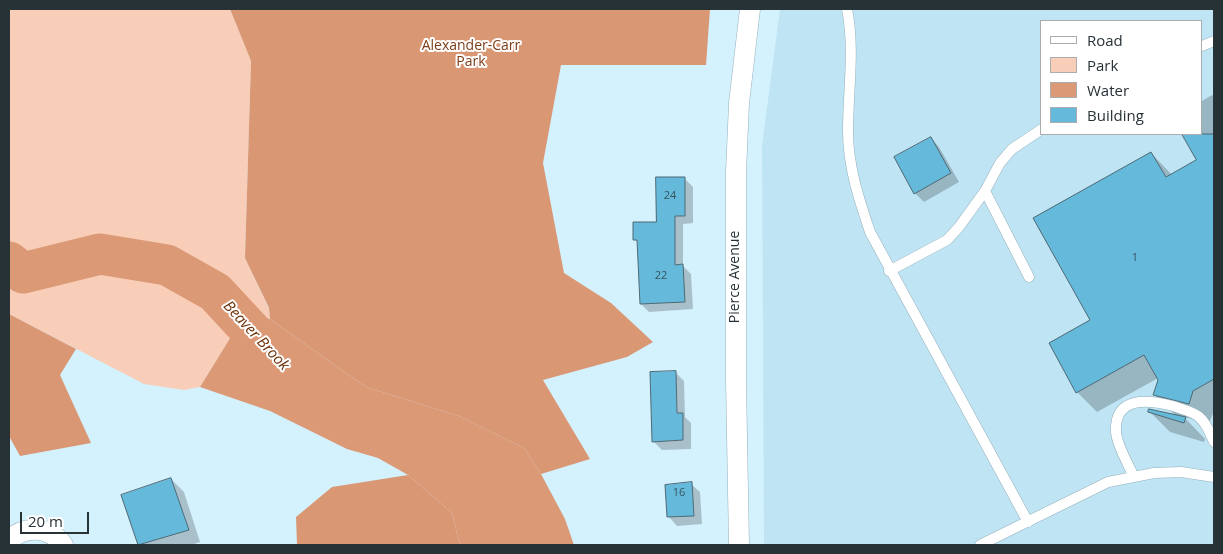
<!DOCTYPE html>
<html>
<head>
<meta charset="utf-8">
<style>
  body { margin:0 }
  #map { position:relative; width:1223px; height:554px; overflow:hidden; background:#d4f1fe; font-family:"Open Sans",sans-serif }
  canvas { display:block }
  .frame { position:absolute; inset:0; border:10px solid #273237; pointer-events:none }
  .legend { position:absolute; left:1040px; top:20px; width:162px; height:115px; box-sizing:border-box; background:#fff; border:1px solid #a9adaf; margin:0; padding:6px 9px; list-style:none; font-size:15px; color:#273237 }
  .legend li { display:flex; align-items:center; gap:10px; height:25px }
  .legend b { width:25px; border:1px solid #a9adaf }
  .scale { position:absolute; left:20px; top:512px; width:69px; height:22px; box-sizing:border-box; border:2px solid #273237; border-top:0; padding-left:6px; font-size:15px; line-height:18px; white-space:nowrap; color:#273237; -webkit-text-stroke:4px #fff; paint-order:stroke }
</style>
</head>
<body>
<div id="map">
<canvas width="1223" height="554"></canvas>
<div class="frame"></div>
<ul class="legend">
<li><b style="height:6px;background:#fff"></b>Road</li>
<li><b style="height:14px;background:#f8ceb9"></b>Park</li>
<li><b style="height:14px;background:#dc9976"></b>Water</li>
<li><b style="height:14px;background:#65b9da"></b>Building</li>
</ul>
<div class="scale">20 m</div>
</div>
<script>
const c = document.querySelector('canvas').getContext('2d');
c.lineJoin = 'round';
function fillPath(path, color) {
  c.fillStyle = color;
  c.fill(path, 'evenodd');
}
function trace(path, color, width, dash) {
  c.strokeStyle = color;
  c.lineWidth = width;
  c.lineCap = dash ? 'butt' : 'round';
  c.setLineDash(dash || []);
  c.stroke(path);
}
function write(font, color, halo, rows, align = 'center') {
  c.font = font + ' "Open Sans",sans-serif';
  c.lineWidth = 4;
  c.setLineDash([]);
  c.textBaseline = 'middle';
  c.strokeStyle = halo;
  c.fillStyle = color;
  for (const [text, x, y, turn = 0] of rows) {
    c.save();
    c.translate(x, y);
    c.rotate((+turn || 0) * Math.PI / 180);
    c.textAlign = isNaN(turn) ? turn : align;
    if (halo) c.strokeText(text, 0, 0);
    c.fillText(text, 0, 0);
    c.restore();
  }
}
const built = new Path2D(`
  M780,9H1214V545H764L762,146ZM1042,21H1202V134H1042Z`);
const green = new Path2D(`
  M9,9H230L251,61L245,258L269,309L270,319L245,314L200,387L184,390L144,384L9,314Z`);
const forest = new Path2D(`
  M230,9H710L706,65H561L543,163L564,273L611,303L653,342L627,357L543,380L590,459L541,474L524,448L459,416L366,387L270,319L269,308L245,258L251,61Z
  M9,314L76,349L60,375L91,443L20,456L9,436Z
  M408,475L452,513L459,542L462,545H297L296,517L332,487Z`);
const water = new Path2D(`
  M245,314L270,319L366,387L459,416L524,448L541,474L565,519L574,545H462L459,542L452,513L408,475L378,458L347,449L270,411L200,387Z`);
const shadow = new Path2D(`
  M1212,95L1214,97V411L1209,423L1184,417L1205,439L1204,442L1170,432L1150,412L1176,416L1155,395L1160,377L1097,412L1077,392L1050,344L1091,321L1151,153L1172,175L1198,160L1183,134H1202V101Z
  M931,138L939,147L959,182L924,202L915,193L896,158Z
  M684,178L693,187V223L683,224V266L691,274L693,309L649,312L641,304L638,243L635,239L657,223Z
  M675,372L684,381L685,417L691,423V449L662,450L653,441Z
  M171,479L184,492L200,542L191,545H139L123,496Z
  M691,484L700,492L702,524L677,526L669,517Z`);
const river = new Path2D(`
  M9,262L23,273L100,254L167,265L215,292L280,362`);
const building = new Path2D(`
  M1182,134H1214V379L1193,391L1189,404L1153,395L1158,380L1144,355L1076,393L1049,343L1090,320L1033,218L1151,152L1166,177L1196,160Z
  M931,137L951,173L914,194L894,157Z
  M656,177H685V216H675V265L683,264L685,302L640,304L637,240H633V222H656Z
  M676,371L677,413H683V440L652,442L650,372Z
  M1149,409L1186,417L1184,423L1148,412Z
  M171,478L189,530L138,545L121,495Z
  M692,482L694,516L667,517L665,485Z`);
const lane = new Path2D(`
  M847,9C855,50 848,90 848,131C848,167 859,199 870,232L1028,522
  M1202,46L1214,41
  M985,191L1029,277
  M889,271L947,240L959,227L985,191L1000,163L1012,149L1042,129
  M1133,475C1128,463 1117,446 1116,432C1114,395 1149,400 1173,406C1181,409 1191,411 1198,416C1206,422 1210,433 1214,442
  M980,545L1108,482L1154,473L1181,472L1214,477`);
const street = new Path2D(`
  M9,540C25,525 50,526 63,545
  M739,545L736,381V172L739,103L750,9`);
const numberNames = [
  ["24",670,196],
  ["1",1135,258],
  ["22",661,276],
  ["16",679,493]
];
const parkNames = [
  ["Alexander-Carr",471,46],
  ["Park",471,62]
];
const streetNames = [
  ["Pierce Avenue",735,277,-90]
];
const waterNames = [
  ["Beaver Brook",256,336,47]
];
fillPath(built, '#bfe4f3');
fillPath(green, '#f8ceb9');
fillPath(forest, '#da9774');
fillPath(water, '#dc9976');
fillPath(shadow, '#0003');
trace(river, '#dc9976', 41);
fillPath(building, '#65b9da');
trace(building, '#4f6974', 1);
trace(lane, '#95b1bd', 11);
trace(street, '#95b1bd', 21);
trace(lane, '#fff', 10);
trace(street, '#fff', 20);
write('11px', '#365460', null, numberNames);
write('14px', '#7b3d17', '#fff', parkNames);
write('14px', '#273237', '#fff', streetNames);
write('italic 15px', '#6d3107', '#fff', waterNames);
</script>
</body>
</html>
